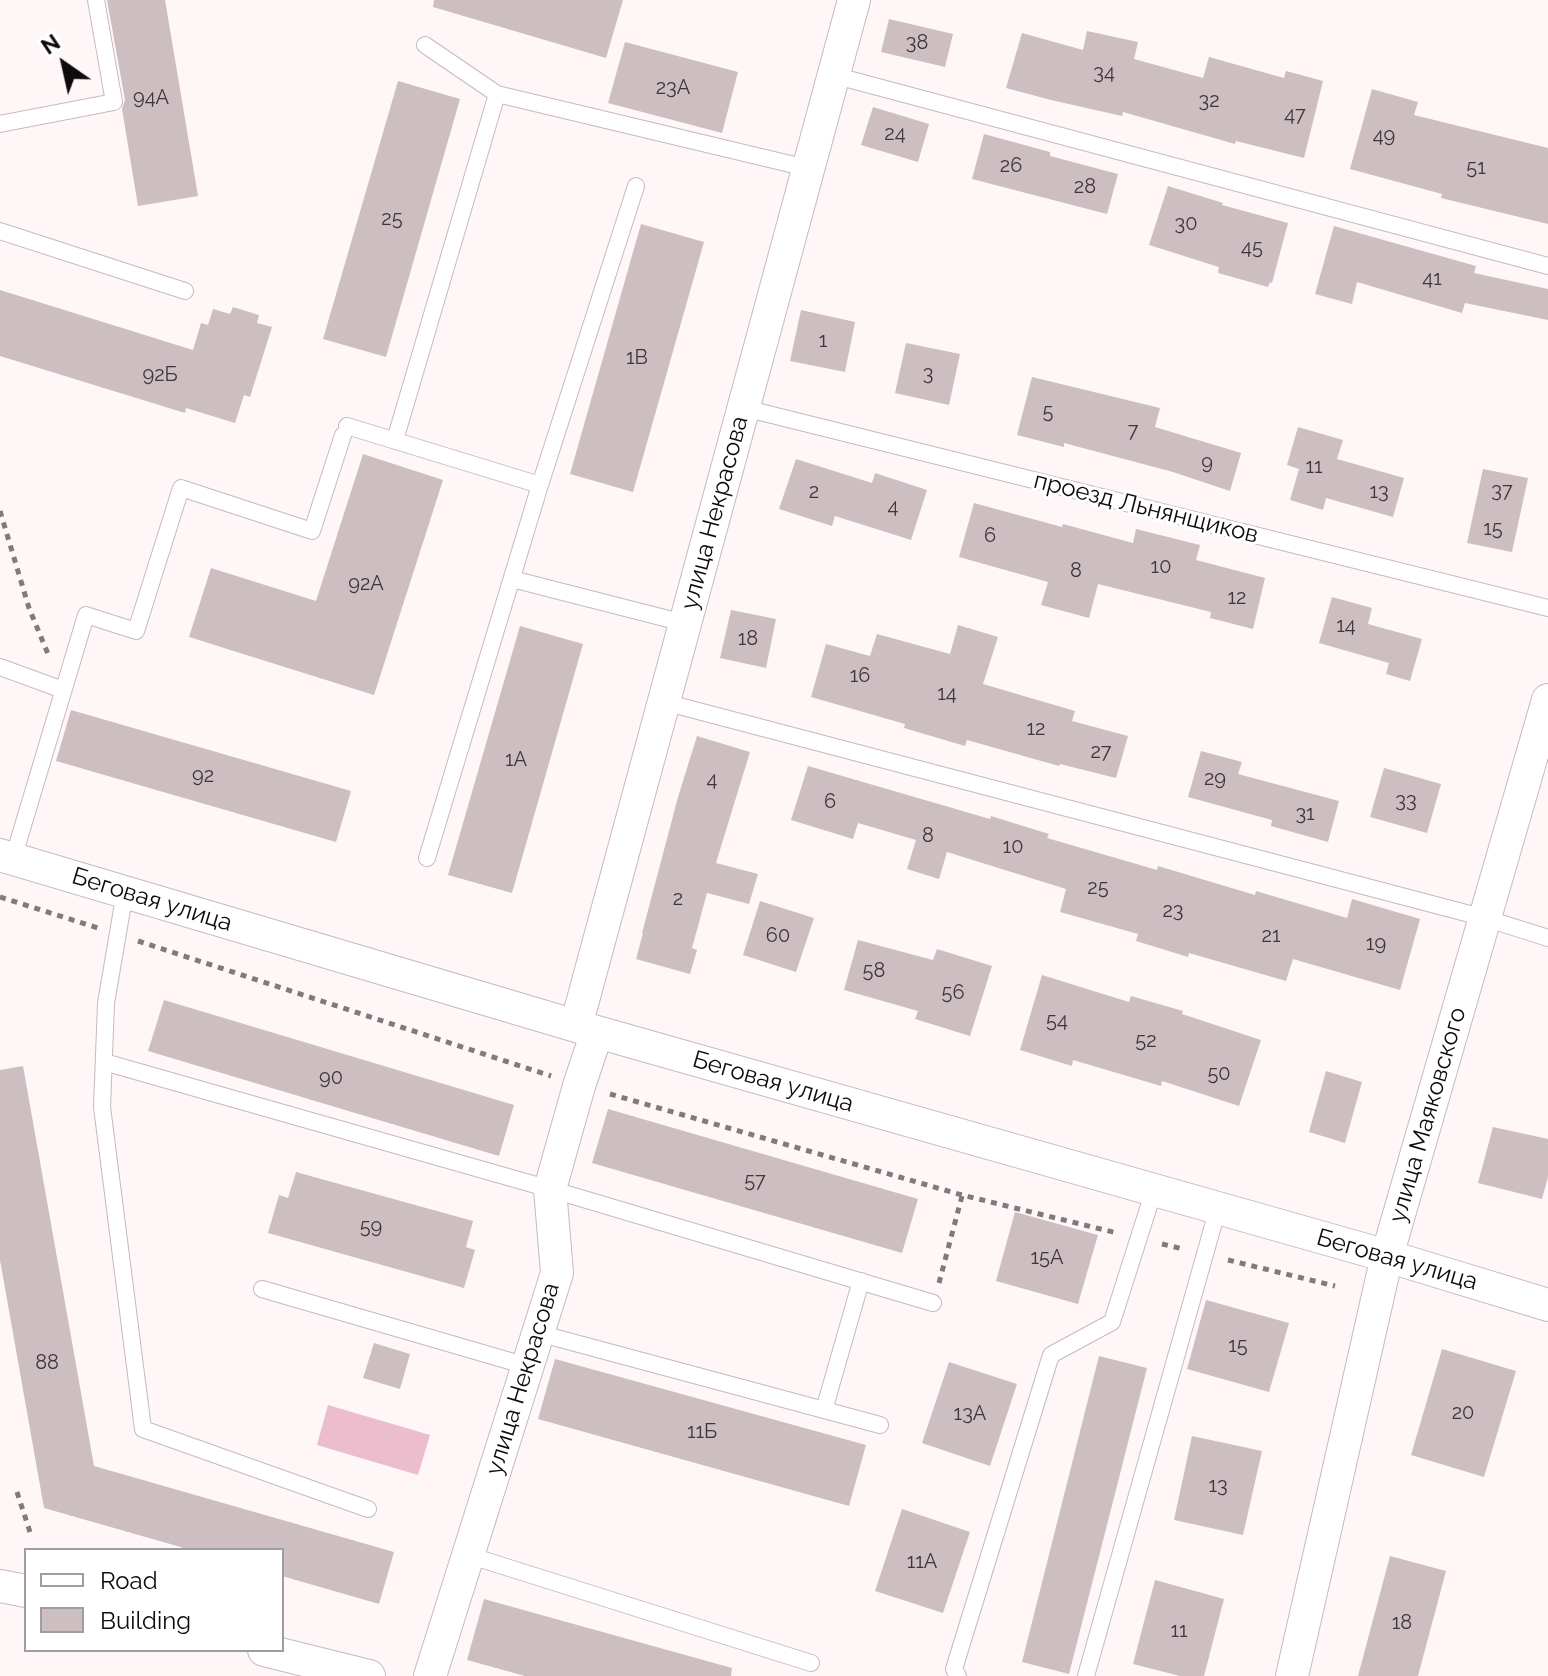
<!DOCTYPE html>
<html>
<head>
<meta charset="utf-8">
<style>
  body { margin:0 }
  #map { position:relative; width:1548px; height:1676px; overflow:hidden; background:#fff6f8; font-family:Raleway,sans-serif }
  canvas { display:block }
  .legend { position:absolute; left:24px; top:1548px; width:260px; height:104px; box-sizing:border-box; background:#fff; border:2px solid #9f9d9d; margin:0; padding:10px 14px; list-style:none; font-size:24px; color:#0f0a0b }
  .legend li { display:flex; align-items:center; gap:16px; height:40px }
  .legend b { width:40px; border:2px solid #9f9d9d }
  .north { position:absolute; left:24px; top:24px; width:80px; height:80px; -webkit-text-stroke:6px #fff; paint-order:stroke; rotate:326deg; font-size:22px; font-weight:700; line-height:32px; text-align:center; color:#0f0a0b }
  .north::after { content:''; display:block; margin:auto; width:28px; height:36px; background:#0f0a0b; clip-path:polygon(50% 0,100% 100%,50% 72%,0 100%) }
</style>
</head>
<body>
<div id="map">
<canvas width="1548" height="1676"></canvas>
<ul class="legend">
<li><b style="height:10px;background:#fff"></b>Road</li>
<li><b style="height:22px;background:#cdbec2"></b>Building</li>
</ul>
<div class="north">N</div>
</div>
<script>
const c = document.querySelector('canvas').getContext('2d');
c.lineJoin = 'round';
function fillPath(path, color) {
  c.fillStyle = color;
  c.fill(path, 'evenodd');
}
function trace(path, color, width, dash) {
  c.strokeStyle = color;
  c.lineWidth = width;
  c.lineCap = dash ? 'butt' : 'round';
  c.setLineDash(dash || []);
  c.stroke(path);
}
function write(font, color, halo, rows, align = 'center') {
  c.font = font + ' Raleway,sans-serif';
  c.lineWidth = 6;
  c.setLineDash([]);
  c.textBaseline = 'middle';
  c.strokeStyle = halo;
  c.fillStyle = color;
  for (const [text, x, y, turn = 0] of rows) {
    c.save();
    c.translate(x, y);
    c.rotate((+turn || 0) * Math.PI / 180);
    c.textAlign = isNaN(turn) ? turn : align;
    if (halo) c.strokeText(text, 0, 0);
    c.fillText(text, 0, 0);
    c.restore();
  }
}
const green = new Path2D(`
  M328,1405L430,1435L418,1475L317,1445Z`);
const building = new Path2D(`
  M107,0H165L198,196L138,206L122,109L125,100Z
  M434,0H623L606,58L433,7Z
  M889,19L953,34L945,67L881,52Z
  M1087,31L1138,42L1134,59L1203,78L1209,57L1284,78L1286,71L1323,81L1304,158L1236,141L1235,144L1123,112L1122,116L1051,100L1006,88L1022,33L1083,50Z
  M625,42L738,72L722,133L608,103Z
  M398,81L460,99L386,357L323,339Z
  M1372,89L1418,102L1414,115L1548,148V224L1441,198L1442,194L1350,169Z
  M873,107L929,124L918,162L861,145Z
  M984,134L1050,152V156L1118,174L1107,214L972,179Z
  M1168,186L1223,203L1222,205L1288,223L1272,283L1270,282L1268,287L1218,273L1219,267L1149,245Z
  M641,224L704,242L633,492L570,474Z
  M1334,226L1476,266L1474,273L1548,289V320L1465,303L1462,313L1357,282L1352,304L1315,294Z
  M0,290L193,350L201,323L208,325L213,309L230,314L233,307L259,315L257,323L272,327L250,397L244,395L235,423L186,408L185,413L0,356Z
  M801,310L855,322L845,372L790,361Z
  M906,343L960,354L949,405L895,393Z
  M1032,377L1160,408L1155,427L1241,453L1230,491L1173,472L1064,443V447L1017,435Z
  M1298,427L1343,440L1337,459L1404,478L1393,517L1326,498L1323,510L1290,500L1299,469L1287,465Z
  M363,454L443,480L374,695L189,637L211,568L316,601Z
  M796,459L872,483L875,473L927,490L911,540L835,516L832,526L779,509Z
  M1483,469L1528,478L1512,552L1467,543Z
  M974,503L1062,527L1063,524L1133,543L1136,529L1200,545L1196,560L1265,578L1253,629L1210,618L1211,612L1098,584L1089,618L1041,605L1048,582L959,557Z
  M1332,597L1372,608L1368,624L1422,639L1410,681L1386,674L1389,663L1319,643Z
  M731,610L776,619L766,668L720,658Z
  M958,625L998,637L983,684L1075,711L1072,721L1128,736L1116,778L1060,764L1059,766L967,740L965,746L904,728L905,724L811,697L826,644L870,656L877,634L950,654Z
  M520,626L583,644L512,893L448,875Z
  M71,710L351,791L336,842L56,761Z
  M697,736L750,752L716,863L758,874L749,904L707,893L692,948L697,950L690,974L636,959L643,933H642L678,797Z
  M1201,751L1242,762L1238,774L1339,801L1328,842L1271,826L1272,820L1188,797Z
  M808,766L990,819L991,816L1049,834L1047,838L1157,870L1158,866L1255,895L1256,891L1347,918L1352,899L1420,919L1400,990L1293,959L1286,981L1189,953L1188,957L1136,941L1138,934L1060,912L1066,889L947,852L939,879L907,869L916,840L858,823L853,839L791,820Z
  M1384,768L1441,784L1427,833L1370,817Z
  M760,901L814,918L796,972L743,955Z
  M858,940L933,960L937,949L992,966L970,1036L915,1019L918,1011L844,990Z
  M1042,975L1129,1002L1131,996L1183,1011L1182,1014L1261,1040L1239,1106L1162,1081L1161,1086L1073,1060L1072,1066L1020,1050Z
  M164,1000L514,1105L499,1156L148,1051Z
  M23,1066L94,1466L394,1552L379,1604L282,1576V1550H191L44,1508L0,1260V1070Z
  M1326,1071L1362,1082L1345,1143L1309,1132Z
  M608,1109L918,1199L902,1253L592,1163Z
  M1493,1127L1548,1139V1177L1542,1199L1478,1183Z
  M296,1172L473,1221L466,1247L475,1250L464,1288L268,1233L279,1195L288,1198Z
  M1015,1212L1098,1235L1078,1304L996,1281Z
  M1206,1300L1289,1323L1269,1392L1187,1369Z
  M374,1343L410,1354L400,1389L363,1378Z
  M1442,1349L1516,1371L1484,1477L1411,1455Z
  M1099,1356L1147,1368L1069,1674L1022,1662Z
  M555,1359L866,1445L849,1506L538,1419Z
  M949,1362L1017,1384L990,1466L922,1443Z
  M1192,1436L1262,1451L1243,1535L1174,1520Z
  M902,1509L970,1532L943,1613L875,1591Z
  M1390,1556L1446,1571L1418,1676H1358Z
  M1155,1580L1224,1599L1204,1676H1180L1133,1664Z
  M484,1599L732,1668L731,1676H525L467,1660Z`);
const path = new Path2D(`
  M0,511L29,608L48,654
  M0,897L98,928
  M138,941L551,1076
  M610,1094L962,1195L1117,1233
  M1162,1244L1183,1249
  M1228,1260L1335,1286
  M939,1283L962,1196
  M17,1492L30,1532`);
const service = new Path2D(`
  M425,45L497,94L807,168
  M833,75L1548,266
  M0,124L114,102L96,0
  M0,231L185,291
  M744,408L1548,608
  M347,426L540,485
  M395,440L497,94
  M512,579L684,623
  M0,667L63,690
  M664,702L1485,918L1548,938
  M427,858L540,485L636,186
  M13,859L86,615L136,631L181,488L312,531L343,435
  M125,892L106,1003L102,1107L143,1429L368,1509
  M104,1062L550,1189L933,1303
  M262,1289L527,1366
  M538,1333L880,1425
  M824,1410L861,1281
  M468,1555L811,1663
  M958,1676L954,1669L1051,1355L1112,1322L1154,1190
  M1086,1676L1218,1208`);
const minor = new Path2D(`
  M0,855L576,1026L1387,1256L1548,1305
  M576,1026L854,0
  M0,1586L26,1591
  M264,1650L369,1676
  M430,1676L557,1273L550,1189L579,1086L597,1032
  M1292,1676L1387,1256L1548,700`);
const numberNames = [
  ["38",917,43],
  ["34",1104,73],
  ["23А",673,88],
  ["94А",151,98],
  ["32",1209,101],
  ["47",1295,115],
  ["24",895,134],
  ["49",1384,136],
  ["26",1011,166],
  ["51",1476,168],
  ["28",1085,187],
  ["25",392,219],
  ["30",1186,224],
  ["45",1252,248],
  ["41",1432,279],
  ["1",823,341],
  ["1В",637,358],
  ["3",928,374],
  ["92Б",160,375],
  ["5",1048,412],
  ["7",1133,431],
  ["9",1207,463],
  ["11",1314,467],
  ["37",1502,491],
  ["2",814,492],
  ["13",1379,492],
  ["4",893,507],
  ["15",1493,529],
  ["6",990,536],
  ["10",1161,567],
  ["8",1076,571],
  ["92А",366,584],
  ["12",1237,598],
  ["14",1346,626],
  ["18",748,639],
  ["16",860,676],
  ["14",947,694],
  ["12",1036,729],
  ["27",1101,752],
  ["1А",516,760],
  ["92",203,776],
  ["29",1215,779],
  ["4",712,780],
  ["33",1406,801],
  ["6",830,802],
  ["31",1305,814],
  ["8",928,836],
  ["10",1013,847],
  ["25",1098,888],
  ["2",678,899],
  ["23",1173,911],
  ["60",778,936],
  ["21",1271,936],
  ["19",1376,944],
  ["58",874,971],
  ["56",953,993],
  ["54",1057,1021],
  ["52",1146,1041],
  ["50",1219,1074],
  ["90",331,1078],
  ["57",755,1181],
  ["59",371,1227],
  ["15А",1047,1258],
  ["15",1238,1346],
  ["88",47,1363],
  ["20",1463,1413],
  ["13А",970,1414],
  ["11Б",702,1432],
  ["13",1218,1486],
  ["11А",922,1562],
  ["18",1402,1623],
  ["11",1179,1631]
];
const streetNames = [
  ["проезд Льнянщиков",1146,508,14],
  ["улица Некрасова",715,513,-75],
  ["Беговая улица",152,900,17],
  ["Беговая улица",773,1082,16],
  ["улица Маяковского",1428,1115,-74],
  ["Беговая улица",1397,1260,16],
  ["улица Некрасова",523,1379,-73]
];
fillPath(green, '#ecbdcc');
fillPath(building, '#cdbec2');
trace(service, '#c8b9bd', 18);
trace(minor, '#c8b9bd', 34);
trace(path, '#817a7b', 5, [6, 6]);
trace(service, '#fff', 16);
trace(minor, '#fff', 32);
write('20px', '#3e3739', null, numberNames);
write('24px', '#0f0a0b', '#fff', streetNames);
</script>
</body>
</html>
